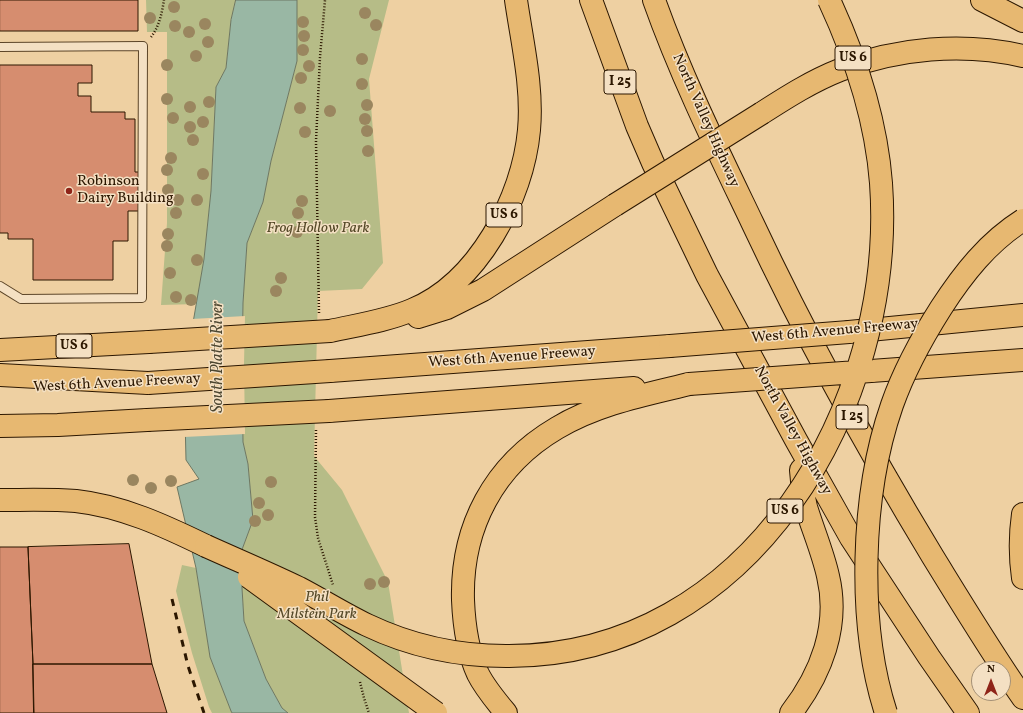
<!DOCTYPE html>
<html>
<head>
<meta charset="utf-8">
<style>
  body { margin:0 }
  #map { position:relative; width:1023px; height:713px; overflow:hidden; background:#eed0a2; font-family:Vollkorn,serif }
  canvas { display:block }
  .north { position:absolute; left:971px; top:661px; width:40px; height:40px; box-sizing:border-box; background:#f4e0c3; border:1px solid #a49075; border-radius:50%; rotate:0deg; font-size:11px; font-weight:700; line-height:16px; text-align:center; color:#2c1700 }
  .north::after { content:''; display:block; margin:auto; width:14px; height:18px; background:#8f2418; clip-path:polygon(50% 0,100% 100%,50% 72%,0 100%) }
</style>
</head>
<body>
<div id="map">
<canvas width="1023" height="713"></canvas>
<div class="north">N</div>
</div>
<script>
const c = document.querySelector('canvas').getContext('2d');
c.lineJoin = 'round';
function fillPath(path, color) {
  c.fillStyle = color;
  c.fill(path, 'evenodd');
}
function trace(path, color, width, dash) {
  c.strokeStyle = color;
  c.lineWidth = width;
  c.lineCap = dash ? 'butt' : 'round';
  c.setLineDash(dash || []);
  c.stroke(path);
}
function write(font, color, halo, rows, align = 'center') {
  c.font = font + ' Vollkorn,serif';
  c.lineWidth = 3;
  c.setLineDash([]);
  c.textBaseline = 'middle';
  c.strokeStyle = halo;
  c.fillStyle = color;
  for (const [text, x, y, turn = 0] of rows) {
    c.save();
    c.translate(x, y);
    c.rotate((+turn || 0) * Math.PI / 180);
    c.textAlign = isNaN(turn) ? turn : align;
    if (halo) c.strokeText(text, 0, 0);
    c.fillText(text, 0, 0);
    c.restore();
  }
}
const green = new Path2D(`
  M146,0H236L231,20L226,68L216,87L211,192L204,259L197,304L161,305L167,223V32H147Z
  M297,0H389L369,79L383,263L362,289L318,291L314,456L342,490L388,582L409,713H288L282,708L266,679L244,621L240,555L253,520L248,464L243,442L242,364L243,303L247,243L263,202L271,161L297,61Z
  M182,565L196,568L210,657L232,713H212L209,707L192,653L176,591Z`);
const water = new Path2D(`
  M236,0H297V61L271,161L263,202L247,243L243,303L242,364L243,442L248,464L253,520L240,555L244,621L266,679L282,708L288,713H232L231,711L210,657L196,568L177,487L199,479L186,460L184,375L204,259L211,191L216,87L226,68L231,20Z`);
const pier = new Path2D(`
  M245,316L244,364L245,434L184,437L182,374L192,319Z`);
const building = new Path2D(`
  M0,0H138V31H0Z
  M0,65H92V83H78V96H91V112H125V119H135V172H139V211H128V241H113V280H33V239H8V233H0Z
  M129,544L152,664H33L28,547Z
  M0,547H28L33,664L34,713H0Z
  M33,664H152L167,713H34Z`);
const path = new Path2D(`
  M151,37C159,27 162,13 164,0
  M319,313L316,141L320,57L325,0
  M316,430L315,517L318,538L333,585
  M360,682L364,698L369,713`);
const service = new Path2D(`
  M0,47L143,46L142,298L21,299L0,286`);
const motorway = new Path2D(`
  M591,0L637,126L653,163L707,275L796,440L851,538L929,657L968,713
  M654,0C681,76 717,149 752,222C806,337 867,448 933,557C962,604 991,652 1023,698
  M982,0L1023,21
  M762,113C787,97 812,81 840,70C897,48 963,42 1023,56
  M418,317L447,308L483,290L615,205
  M330,331C357,325 386,321 412,310C478,283 523,198 529,130C533,87 522,42 516,0
  M849,332L1023,315
  M0,350L149,342
  M330,371L670,346
  M871,371L1023,360
  M0,375L148,383
  M329,411L634,388
  M0,426L58,425L147,420
  M0,500C25,500 51,499 76,501C122,506 165,526 206,546
  M1023,514C1020,535 1020,557 1023,578
  M506,713C496,701 485,688 478,674C467,650 464,625 463,600C461,527 494,465 557,428C597,404 644,395 689,384
  M791,713C821,674 840,626 828,576C823,553 813,530 806,507C803,495 802,482 801,470`);
const rail = new Path2D(`
  M172,599L188,666L204,713`);
const motorwayBridge = new Path2D(`
  M615,205L762,113
  M149,342L330,331
  M670,346L849,332
  M148,383L330,371
  M689,384L871,371
  M147,420L329,411
  M206,546C237,560 268,573 299,588C322,600 344,614 367,625C411,646 458,656 506,656C750,658 897,404 881,183C876,118 856,58 829,0
  M249,577L436,713
  M886,713C857,623 861,494 892,405C904,371 922,338 941,308C963,274 988,242 1023,220`);
const trees = [
  [174,7],
  [365,13],
  [150,18],
  [303,22],
  [205,24],
  [376,25],
  [175,26],
  [189,32],
  [304,36],
  [208,42],
  [303,50],
  [196,56],
  [362,59],
  [167,65],
  [309,66],
  [301,78],
  [362,84],
  [167,99],
  [209,102],
  [367,105],
  [190,107],
  [300,108],
  [330,111],
  [173,118],
  [365,119],
  [203,122],
  [190,127],
  [367,131],
  [305,132],
  [193,140],
  [368,151],
  [171,158],
  [167,170],
  [203,174],
  [168,190],
  [178,200],
  [197,200],
  [302,201],
  [176,213],
  [298,213],
  [297,232],
  [168,234],
  [167,246],
  [197,260],
  [170,273],
  [281,278],
  [276,291],
  [176,297],
  [191,300],
  [133,480],
  [171,481],
  [271,482],
  [151,488],
  [259,503],
  [268,515],
  [255,521],
  [384,582],
  [370,584]
];
const markers = [
  [69,191,4,"#8f2418"]
];
const shields = [
  [853,58,36],
  [620,82,32],
  [504,215,36],
  [74,346,36],
  [852,417,32],
  [785,511,36]
];
const shieldNames = [
  ["US 6",853,58],
  ["I 25",620,82],
  ["US 6",504,215],
  ["US 6",74,346],
  ["I 25",852,417],
  ["US 6",785,511]
];
const streetNames = [
  ["North Valley Highway",705,121,66],
  ["West 6th Avenue Freeway",835,332,-5],
  ["West 6th Avenue Freeway",512,358,-4],
  ["West 6th Avenue Freeway",117,384,-3],
  ["North Valley Highway",792,431,61]
];
const poiNames = [
  ["Robinson",77,182],
  ["Dairy Building",77,199]
];
const parkNames = [
  ["Frog Hollow Park",318,229],
  ["Phil",317,598],
  ["Milstein Park",317,615]
];
const waterNames = [
  ["South Platte River",219,357,-90]
];
fillPath(green, '#b6bc87');
fillPath(water, '#99b7a4');
trace(water, '#6d7762', 1);
fillPath(pier, '#eed0a2');
fillPath(building, '#d68d6f');
trace(building, '#2c1700', 1);
trace(service, '#5c4528', 10);
trace(motorway, '#2c1700', 24);
trace(path, '#2c1700', 2.5, [1, 2]);
trace(service, '#f4e0c3', 8);
trace(motorway, '#e7b871', 22);
trace(rail, '#2c1700', 3, [7, 7]);
trace(motorwayBridge, '#2c1700', 24, []);
trace(motorwayBridge, '#e7b871', 22);
c.fillStyle = '#9a865f';
for (const [x, y] of trees) {
  c.beginPath();
  c.arc(x, y, 6, 0, 2 * Math.PI);
  c.fill();
}
for (const [x, y, r, color] of markers) {
  const dot = new Path2D();
  dot.arc(x, y, r, 0, 2 * Math.PI);
  c.fillStyle = color;
  c.fill(dot);
  trace(dot, '#f4e0c3', 1.5);
}
for (const [x, y, w] of shields) {
  const box = new Path2D();
  box.roundRect(x - w / 2, y - 12, w, 24, 3);
  c.fillStyle = '#f4e0c3';
  c.fill(box);
  trace(box, '#2c1700', 1);
}
write('bold 14px', '#2c1700', null, shieldNames);
write('15px', '#2c1700', '#f4e0c3', streetNames);
write('15px', '#2c1700', '#f4e0c3', poiNames, 'left');
write('italic 15px', '#554928', '#f4e0c3', parkNames);
write('italic 16px', '#4d4731', '#f4e0c3', waterNames);
</script>
</body>
</html>
